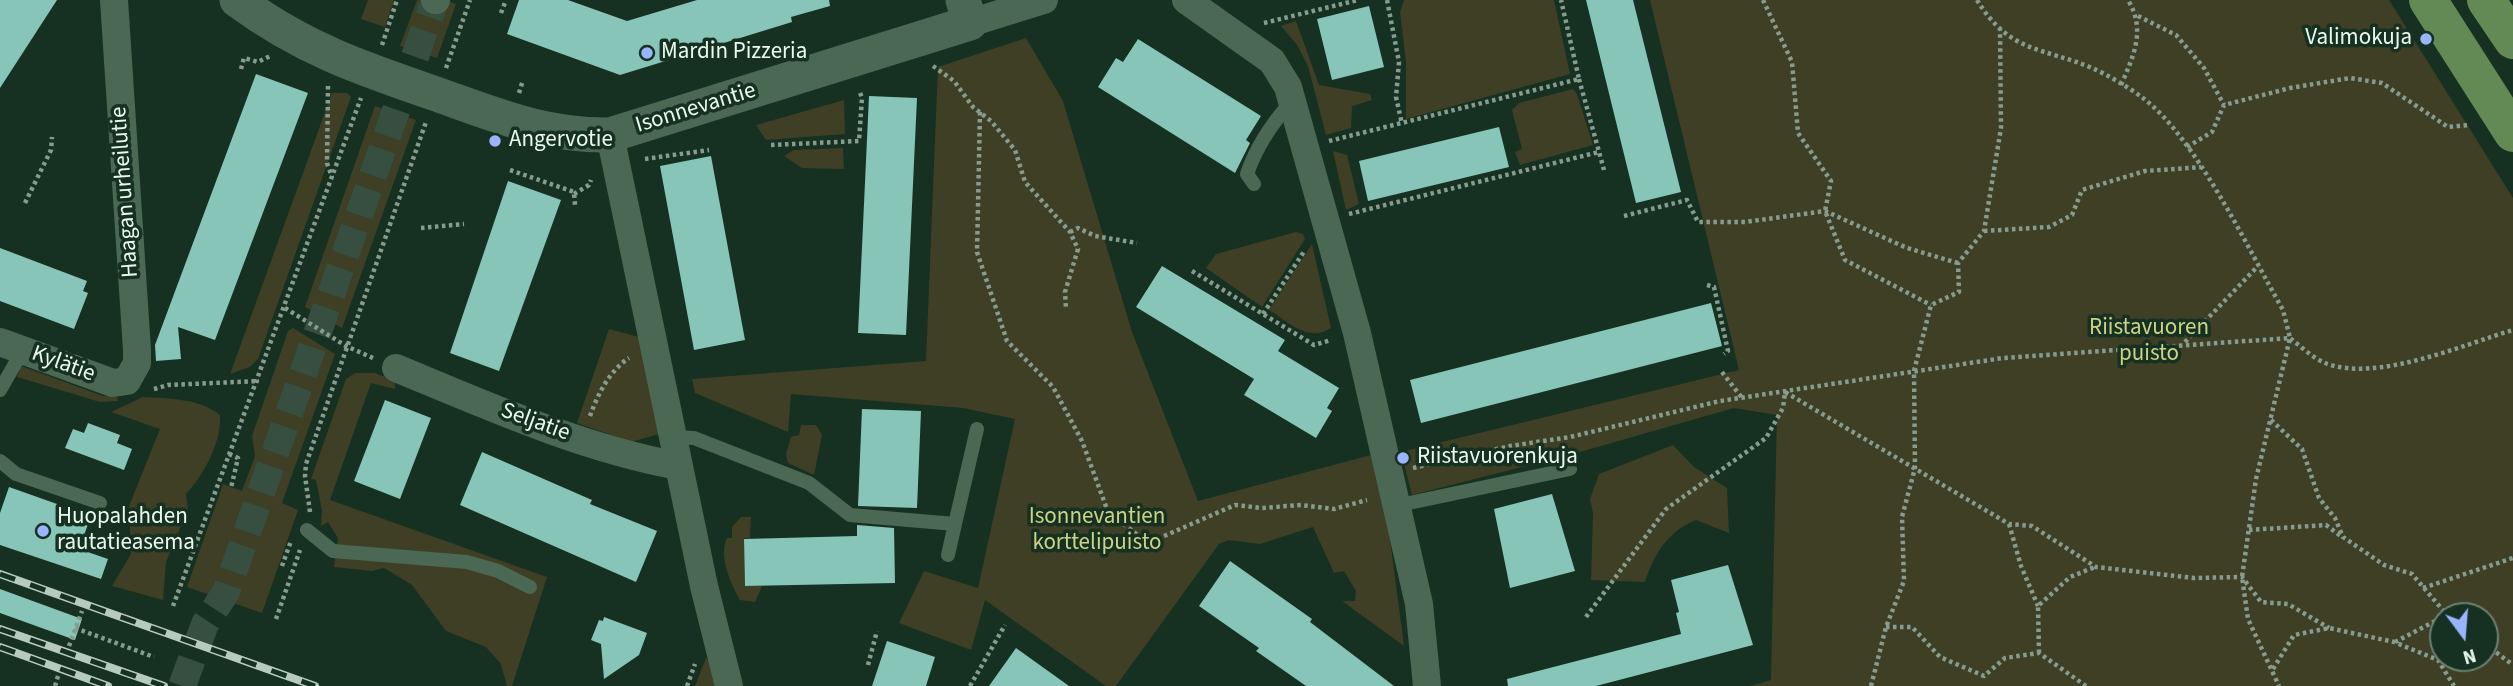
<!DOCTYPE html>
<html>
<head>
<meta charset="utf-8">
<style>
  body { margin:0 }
  #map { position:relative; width:2513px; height:686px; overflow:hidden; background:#163121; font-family:"Source Sans 3",sans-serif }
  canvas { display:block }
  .north { position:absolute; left:2429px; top:602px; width:70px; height:70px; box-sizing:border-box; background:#163121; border:2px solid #6b8173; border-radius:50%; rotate:164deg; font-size:19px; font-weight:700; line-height:28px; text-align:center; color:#eafaef }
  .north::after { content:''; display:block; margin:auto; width:24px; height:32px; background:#99b5fd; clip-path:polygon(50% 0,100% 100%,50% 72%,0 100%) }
</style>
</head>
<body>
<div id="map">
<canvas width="2513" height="686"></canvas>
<div class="north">N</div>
</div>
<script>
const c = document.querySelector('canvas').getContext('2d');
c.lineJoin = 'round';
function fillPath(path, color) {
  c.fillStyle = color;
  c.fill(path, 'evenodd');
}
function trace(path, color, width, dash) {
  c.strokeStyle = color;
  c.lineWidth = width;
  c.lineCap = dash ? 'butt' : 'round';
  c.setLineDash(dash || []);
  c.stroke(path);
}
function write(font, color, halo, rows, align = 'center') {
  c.font = font + ' "Source Sans 3",sans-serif';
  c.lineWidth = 7;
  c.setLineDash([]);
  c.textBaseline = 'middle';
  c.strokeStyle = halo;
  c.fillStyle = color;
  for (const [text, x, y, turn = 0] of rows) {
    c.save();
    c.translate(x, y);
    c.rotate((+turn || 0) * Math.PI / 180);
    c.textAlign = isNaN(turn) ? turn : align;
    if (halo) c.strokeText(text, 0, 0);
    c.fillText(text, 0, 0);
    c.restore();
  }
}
const green = new Path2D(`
  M368,0H394L385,27L361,19Z
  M417,0H446L456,4L437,58L400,46Z
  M1404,0H1554L1570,74L1406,119V62L1400,12Z
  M1650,0H2389L2513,198V686H1750L1771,680L1777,415L1734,408L1573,454L1412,495L1401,452L1739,370ZM2485,616V658H2443V616Z
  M1296,21L1319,85L1370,94L1372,100L1352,106L1351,128L1326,135L1308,66L1297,45L1281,26Z
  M1026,38L1063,101L1132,332L1198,501L1371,455L1388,524L1404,646L1342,601H1355L1356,591L1344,571L1334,573L1313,527L1260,544L1229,540L1219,544L1116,686H1106L985,600L971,650L899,623L924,571L978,588L1015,419L963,408L791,394L788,432L695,393L692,379L926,361L938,67Z
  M1573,89L1577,94L1593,145L1520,165L1515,152L1522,149L1512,110L1519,103Z
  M332,93H347L351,97L258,359L250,367L230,374Z
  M844,100L845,134L766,140L756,125Z
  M375,106L416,120L342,328L305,307Z
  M843,148L844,169L802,168L784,156L794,150Z
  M1333,151L1347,155L1359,204L1346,210Z
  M1296,232L1303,234L1305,239L1262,307L1206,268L1216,254Z
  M1312,244L1331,328C1308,343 1289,322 1269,310Z
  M293,328L335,354L282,503L298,510L262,613L187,587L223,484L242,491L255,456L252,436L288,331Z
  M609,329L639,337L659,434L631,442L577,423Z
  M21,366L103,396H117L118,401L100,402L17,377Z
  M355,373H375L395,381V389L371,383L330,500L547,577L512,686H507L501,664L486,647L446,631L412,585L384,568L372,571L334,567L338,538L328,522L321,526L322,511L316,480L311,479L346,379Z
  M143,397C168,398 201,399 220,415C222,441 204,475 186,494L188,509L166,562L163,600L112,586L131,554L129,506L160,429L111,412Z
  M801,425H816L822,435L814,475L788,463L786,454L791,437L799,435Z
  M1673,445L1694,467L1727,488L1729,533L1696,520C1667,532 1654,554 1645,582L1591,580L1593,513L1590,499L1599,474Z
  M741,517H751L750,538H744L745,585L762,586L755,602L740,600C731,584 718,556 727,538H732V527Z
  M706,658L712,661L716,686H695Z`);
const building = new Path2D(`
  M0,0H57L0,88Z
  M519,0H568L627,21L697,0H829L830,6L791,17L792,22L620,75L507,34Z
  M1586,0H1633L1681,192L1636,203Z
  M1369,6L1384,67L1332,80L1317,19Z
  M1138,39L1261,116L1246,140L1250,143L1235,173L1098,87L1116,58L1123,62Z
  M256,74L308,93L215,340L178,327L181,359L156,361L155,345Z
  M869,96L917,98L906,335L858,333Z
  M1499,127L1509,167L1368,201L1359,161Z
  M711,156L745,340L694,350L660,166Z
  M508,181L561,200L499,371L450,353Z
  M0,248L87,281L83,291L88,293L74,329L0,301Z
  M1162,266L1285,340L1278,351L1339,388L1327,408L1332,411L1316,438L1244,395L1254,379L1136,307Z
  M1711,303L1722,346L1421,423L1410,380Z
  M385,400L431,418L400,499L354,481Z
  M862,409L921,411L917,508L858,506Z
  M88,423L120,435L117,443L132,449L124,470L65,448L73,429L84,433Z
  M482,452L592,500L590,504L657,531L636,582L460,505Z
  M9,487L91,516L79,549L108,559L101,579L0,545V513Z
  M1552,494L1575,571L1510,588L1494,509Z
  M857,525L894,528L895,583L745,586L744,539L857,536Z
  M1230,561L1312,619L1310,622L1394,686H1306L1256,651L1259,648L1199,606Z
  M1728,565L1753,645L1596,686H1508L1507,679L1681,634L1676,613L1679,612L1671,580Z
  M0,589L82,619L75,640L0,613Z
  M604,617L647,633L639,655L604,679L601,644L591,640L599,620L603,621Z
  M887,641L935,657L926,686H872Z
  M1016,648L1069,686H989Z`);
const minorTunnel = new Path2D(`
  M182,686L205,624L226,592L435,0`);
const path = new Path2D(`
  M1387,0L1399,62L1396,97L1402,124
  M1763,0L1792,62L1798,133L1831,181L1825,211L1845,260L1931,305
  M1977,0C2010,54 2043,47 2092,68C2108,75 2128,87 2143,98C2197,139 2248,249 2283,310L2290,338L2256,479L2242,577L2248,619L2279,686
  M501,13L506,0
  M2138,16L2176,35L2204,68L2224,105
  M1264,23L1358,0
  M382,45L397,0
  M933,66L954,81L973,107L991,121L1015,150L1025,182L1070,232L1078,249L1065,292L1066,309
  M446,68L470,0
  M241,69L244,58L258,62L270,56
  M1579,79L1604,170
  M2121,85C2134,55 2146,30 2128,0
  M328,86L327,163L332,177
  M519,93L523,80
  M980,112L977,252L1007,341L1053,387L1082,441L1108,512L1148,543L1235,505L1262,508L1301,505L1334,509L1367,500
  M1329,141L1579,79L1561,0
  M771,145L859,141L862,98L859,90
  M2187,147L2212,132L2224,105L2290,88L2350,78L2382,83L2448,127L2469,125
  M645,159L709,150
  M510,170L574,192L575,205
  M574,194L589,185L591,180
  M25,203L51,150L52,137
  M1349,214L1599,152
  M1624,216L1687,200L1698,222H1745L1825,211L1907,248L1958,263
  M421,228L464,224
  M1984,231L2049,227L2072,215L2082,190L2145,171L2201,167
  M1070,232L1078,228L1095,236L1137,243
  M1192,271L1314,345L1331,340
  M1707,285L1714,287L1728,351L1724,354
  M285,308L346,346L373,358
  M1263,314L1305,250
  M2185,342L2258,266
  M1722,372L1742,398
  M154,389L168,385L259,381
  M590,416C598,394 609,371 629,358
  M2271,420L2302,449L2319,498L2335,518L2343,537L2384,565L2412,574L2447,615
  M229,454L238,458L231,488
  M1413,468L1510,446L1570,437L1720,401L2003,358L2290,338C2300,346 2313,358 2325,363C2376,383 2462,345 2513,330
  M310,512L305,476L306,464L426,122
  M2009,524L2021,566L2038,606
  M2249,530L2326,525L2342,537
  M282,566L291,541
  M2423,588L2513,558
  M173,606L361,98
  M1586,617L1666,509L1766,438L1783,408L1785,392L2009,524L2032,526L2096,567L2194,578L2242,577L2261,602L2288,604L2329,628
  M276,619L300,550
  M1886,627H1912L1940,657L1984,676L2005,658L2039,653L2086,686
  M75,628L154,657
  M2395,642L2443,617
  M2485,644L2513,665
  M69,646L82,611
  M2039,653L2038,606L2070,577L2095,567
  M2438,660L2443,653
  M868,665L877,631
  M2273,669L2294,635L2329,628L2394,642L2438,660L2454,686
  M55,686L58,676
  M687,686L695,664
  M970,686L1005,625
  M1871,686L1886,627L1904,581L1902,517L1915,468L1914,371L1931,305L1959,292L1958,263L1984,231L2001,128L2000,29`);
const service = new Path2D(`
  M1254,184L1247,174C1256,147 1273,122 1292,101
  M0,390L23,350
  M673,437L694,438L809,483L850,515L955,524L977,429
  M0,461L16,474L100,503
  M1395,506L1570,469
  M307,530L333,551L467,562L498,571L530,587
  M948,555L955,524`);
const minor = new Path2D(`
  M435,0H436
  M1186,0L1272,61L1288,87L1357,333L1419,604L1427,686
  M970,23L1044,0
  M610,135L704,586L729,686
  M0,342L113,383L127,381L137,363V350L114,0
  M396,368C488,406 581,448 679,466`);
const tertiary = new Path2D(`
  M237,0C303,49 363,69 439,95C498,116 546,136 610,135L970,23L963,0`);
const primary = new Path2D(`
  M2428,0L2513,133
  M2486,0L2513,40`);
const rail = new Path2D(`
  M0,574L315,686
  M0,629L164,686
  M0,647L108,686`);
const markers = [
  [2426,39,7,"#99b5fd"],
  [647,53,7,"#99b5fd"],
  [495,141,7,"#99b5fd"],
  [1403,458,7,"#99b5fd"],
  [43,531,7,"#99b5fd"]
];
const poiNames = [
  ["Valimokuja",2412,39,"right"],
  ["Mardin Pizzeria",661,53],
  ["Angervotie",509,141],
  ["Riistavuorenkuja",1417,458],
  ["Huopalahden",57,518],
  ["rautatieasema",57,544]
];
const streetNames = [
  ["Isonnevantie",696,109,-17],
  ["Haagan urheilutie",126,192,-94],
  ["Kylätie",63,365,20],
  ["Seljatie",535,423,20]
];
const parkNames = [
  ["Riistavuoren",2149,329],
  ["puisto",2149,355],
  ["Isonnevantien",1097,518],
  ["korttelipuisto",1097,544]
];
fillPath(green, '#3e3f24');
fillPath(building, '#86c5b7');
trace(minorTunnel, '#364f40', 28, [28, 14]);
trace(path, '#879c8f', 4.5, [3.5, 3.5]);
trace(service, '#4b6855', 14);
trace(minor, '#4b6855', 28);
trace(tertiary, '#4b6855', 35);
trace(primary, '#638955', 38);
trace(rail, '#b7cabe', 8);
trace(rail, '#163121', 5, [16]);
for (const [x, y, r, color] of markers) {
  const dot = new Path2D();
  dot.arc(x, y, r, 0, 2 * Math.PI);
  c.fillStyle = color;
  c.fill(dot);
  trace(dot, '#163121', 2.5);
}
write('23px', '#eafaef', '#163121', poiNames, 'left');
write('23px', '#eafaef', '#163121', streetNames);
write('23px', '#cdd286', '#163121', parkNames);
</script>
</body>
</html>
